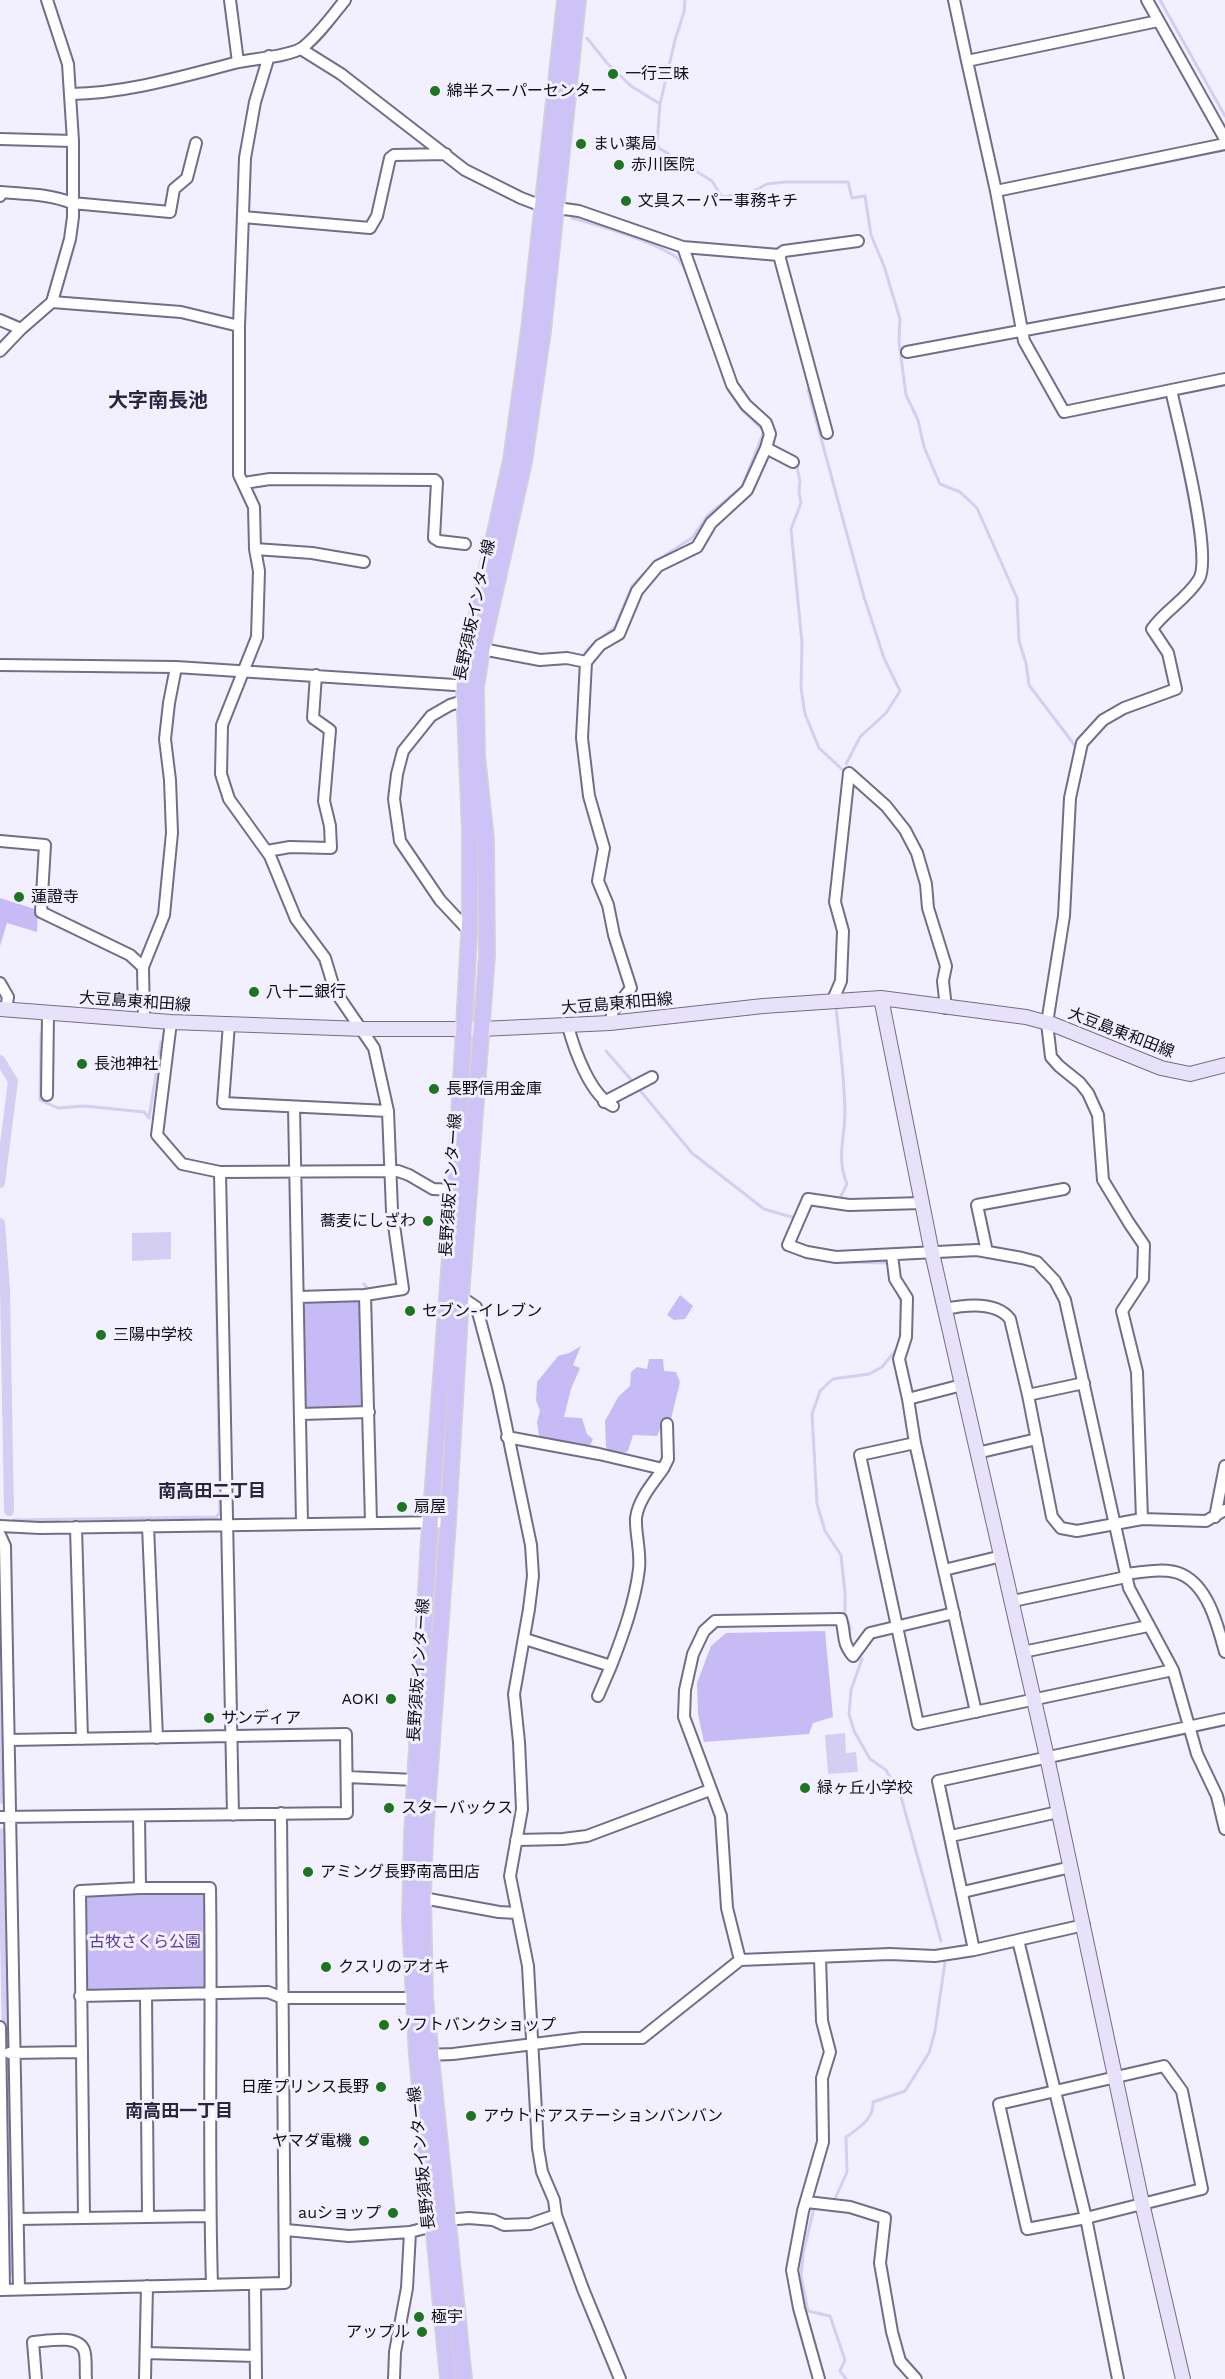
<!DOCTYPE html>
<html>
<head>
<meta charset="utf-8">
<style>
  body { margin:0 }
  canvas { display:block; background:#f2f0fe }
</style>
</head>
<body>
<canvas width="1225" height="2379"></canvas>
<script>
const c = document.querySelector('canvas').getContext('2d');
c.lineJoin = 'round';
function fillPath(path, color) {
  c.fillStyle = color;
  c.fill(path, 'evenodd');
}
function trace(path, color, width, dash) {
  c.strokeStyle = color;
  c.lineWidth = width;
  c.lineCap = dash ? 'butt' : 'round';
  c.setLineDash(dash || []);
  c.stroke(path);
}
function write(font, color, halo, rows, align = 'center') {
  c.font = font + ' "Work Sans","Noto Sans JP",sans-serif';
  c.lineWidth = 6;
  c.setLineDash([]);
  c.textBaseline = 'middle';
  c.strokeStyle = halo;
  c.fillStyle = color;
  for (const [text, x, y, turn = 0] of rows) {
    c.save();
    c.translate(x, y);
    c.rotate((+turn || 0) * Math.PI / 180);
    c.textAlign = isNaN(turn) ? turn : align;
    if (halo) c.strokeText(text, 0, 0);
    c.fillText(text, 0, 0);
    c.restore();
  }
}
const green = new Path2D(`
  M0,898L38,910L37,932L7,923L0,946Z
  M680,1295L693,1306L685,1319L674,1320L667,1315Z
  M356,1301L359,1303L361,1410L309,1411L304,1407L302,1307L308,1302Z
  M581,1346L573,1365L580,1368L571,1389L564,1417L582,1418L587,1434L593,1439L587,1452L539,1437L537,1422L540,1411L536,1400L537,1382L558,1356L569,1353Z
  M649,1359H663L664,1371L676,1372L680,1382L671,1419L661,1427L657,1436L633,1435L628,1451L615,1457L606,1447L605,1421L618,1397L630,1386L631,1372L637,1367L647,1369Z
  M825,1631L833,1717L813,1723L809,1734L704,1742L698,1714L697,1683L711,1646L726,1633Z
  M210,1888L212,1994L80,1996V1891Z`);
const water = new Path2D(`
  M171,1232V1259L132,1261V1233Z
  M845,1733L846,1753L856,1752L858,1772L828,1774L825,1735Z`);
const stream = new Path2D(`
  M1160,0L1225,116
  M587,38L607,63L631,86L660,104L657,144L659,148L712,181L722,197L750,193L767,184L785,182H848L852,198L865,196L871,235L884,266L900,319L899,342L906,395L918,420L924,447L940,484L960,492L977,508L1017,598L1019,641L1026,663L1029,685L1076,747L1075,751
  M660,104L675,40L684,12L685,0
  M572,218C600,226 653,241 676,257C681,261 684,268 687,273
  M808,390L864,597L884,658L900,691L886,713L860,737L846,764
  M796,463L800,481L799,492L801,503L791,529L802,643L801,688L805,714L819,748L845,772
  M600,639L615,627L632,586L656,561L692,538L708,515L742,487L764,431L742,410L729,391L694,293
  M583,657L587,650L595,643
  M578,724L580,668
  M317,955L325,976
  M836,1008C840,1042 844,1076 845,1111C845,1138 836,1158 847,1184L841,1196
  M41,1034L40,1100L58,1108L85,1106L144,1112L149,1118
  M606,1051L634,1083
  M159,1054L161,1042
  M638,1088L692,1153L764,1209L795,1218
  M149,1118L157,1067
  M834,1262L890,1263
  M364,1284L369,1290H371
  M896,1289L901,1302V1324
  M13,1520L216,1517L220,1513L215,1195
  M849,1637L850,1627L845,1613V1593L841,1555L825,1531L817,1504L812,1414L820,1391L833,1379L869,1374L882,1367L896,1350
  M862,1659L851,1690L849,1714L854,1731L870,1759L886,1770L901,1797L941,1941
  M834,2201L847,2172L846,2137C859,2128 874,2119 873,2102L905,2091L929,2053L935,2031L945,1962
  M814,2208L803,2254L801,2276L808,2311L830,2316L845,2360L840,2371L846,2379`);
const canal = new Path2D(`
  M0,1060L13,1081L0,1183
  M0,1223L5,1289L9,1511
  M0,1577L3,1799
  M3,1833L7,2038
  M7,2069L11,2270`);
const street = new Path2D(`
  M47,0L68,64L73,141V217L70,239L52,302L181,312L239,326
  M230,0L238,62
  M954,0L967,61
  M1147,0L1225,139
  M1158,21L967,61L996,191L1024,341L1064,412L1225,379
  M301,49L341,74L465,170L521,198L542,206L579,211L683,247L779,255
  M269,56L255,102L245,158L239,326V475L254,507L255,549L259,571L257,637L222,725L221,774L229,799L270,856L296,919L325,958L335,991L374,1048L388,1111L392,1211L403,1289L365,1295L299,1297
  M71,94C129,93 183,76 239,62C254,59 290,56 302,48C318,36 332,16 345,0
  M0,139L73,141
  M996,191L1225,144
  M0,196L1,192C25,194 50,194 72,203L170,212L174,189L187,178L196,143
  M243,217L370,228L377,216L390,158L394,155L446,154
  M0,320L21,329
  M0,351L21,329L52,302
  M907,352L1225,293
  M827,433L779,255L784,251L858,241
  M766,448L793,462
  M244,483L270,479L435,480L437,482L434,538L439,541L465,544
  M255,549L312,553L364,562
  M482,649L540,660L567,658L586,662L582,738L589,796L604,848L598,881L608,905L614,935L631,988L613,1011L610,1023
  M586,662L600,645L619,634L637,591L658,566L697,547L711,523L747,490L766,448L770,434L766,423L746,405L732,385L683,247
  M0,665L176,667L470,686
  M463,701L450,705L431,716L403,751L397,774L394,799L400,841L440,900L469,931
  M849,773L886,806L905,830L917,853L926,884L928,908L946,966L943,981L946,1008
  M0,841L45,845L41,912L130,955L143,967
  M267,851L290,847L331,848L330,826L324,801L330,730L313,718L316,675
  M0,983L8,997L6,1009
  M832,1002L841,981L843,931L835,902L849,773
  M144,1020L143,967L164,915L172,833L170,780L165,739L169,703L176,667
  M171,1022L157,1135L182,1164L220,1172L398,1171L409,1175L433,1189L455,1190
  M229,1024L223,1103L388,1111
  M568,1026C574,1049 590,1095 613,1106
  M47,1095L48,1012
  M604,1102L652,1077
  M294,1107L302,1523
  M220,1172L233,1815
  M923,1203L849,1205L808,1199L788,1245L807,1252L836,1257L977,1250L1022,1258L1037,1262L1055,1281L1065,1300L1129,1588L1173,1670L1197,1754L1217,1796L1225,1829
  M987,1252L977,1205L1064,1189
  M892,1255L895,1279L907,1298L906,1337L899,1359L908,1399
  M365,1295L371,1522
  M461,1297L476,1307L479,1316L498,1387L531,1545L533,1576L529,1609L514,1694L519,1742L522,1809L510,1876L528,1966L538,2148L542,2172L554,2200L556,2215L583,2289L620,2379
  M945,1309C964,1305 996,1301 1010,1319L1028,1395L1052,1517L1061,1528L1077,1531L1142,1519L1206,1521L1225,1510
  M962,1385L908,1399L915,1443L860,1455L918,1724L1173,1670
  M1028,1395L1084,1383
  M301,1414L369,1412
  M507,1437L599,1454L663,1469C653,1483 638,1500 636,1518C635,1532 641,1552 639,1569C635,1602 623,1635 611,1666L525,1639
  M915,1443L976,1712
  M977,1453L1037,1439
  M663,1469L668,1459L667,1424
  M1215,1517L1225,1466
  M1142,1519L1137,1372L1122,1311L1143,1279L1144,1245L1129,1223L1103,1180L1098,1115L1088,1093L1080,1083L1059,1066L1051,1057L1047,1023L1064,916L1070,798L1082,743L1103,720L1124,708L1176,689L1168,653L1152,629C1164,611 1187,599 1199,579C1213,555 1178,422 1171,390
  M0,1526L40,1528L448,1522
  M148,1526L157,1738
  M76,1527L82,1739
  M0,1535L5,1546L19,2289
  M944,1570L1002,1556
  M1126,1574C1142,1572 1168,1567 1183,1575C1209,1588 1218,1627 1225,1652
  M1013,1601L1126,1577
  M1023,1652L1148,1626
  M598,1696L611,1666
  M347,1777L415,1780
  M139,1816L140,1888
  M0,1817L347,1813L346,1734L9,1740
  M951,1836L1058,1812
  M516,1840L563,1839L587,1836L710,1790
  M963,1892L1071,1867
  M423,1898L499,1912L517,1913
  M1018,1940L1086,2218L1118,2379
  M974,1950L938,1781L1225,1719
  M740,1960L727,1908L721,1816L684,1717L685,1690L693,1654L704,1631L715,1621L841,1619C846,1636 841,1641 853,1656L870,1633L954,1613
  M146,1995L148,2217
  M80,1996L268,1992L283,1998H420
  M0,2027L4,2290
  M9,2053L81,2052
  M425,2055L453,2054L582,2038H642L740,1960L890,1954L935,1956L974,1950L1084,1925
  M1164,2066L1182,2091L1202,2189L1086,2218L1027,2229L999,2104Z
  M807,2202L850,2207L885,2218L880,2263L892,2332L900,2361L916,2379
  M84,2218L80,1891L140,1888H210C212,2021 208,2153 212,2285
  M18,2219L210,2216
  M446,2220L469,2218L493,2220L504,2225L530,2224L556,2215
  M286,2230L349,2236L410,2232L433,2226
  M255,2284L256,2379
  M0,2290L285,2283L281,1813
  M146,2353L256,2356
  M36,2379L33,2342C47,2341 78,2334 84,2350C87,2358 85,2370 86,2379
  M145,2379L147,2286
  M394,2379L395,2352L407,2288L410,2232
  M819,2379L799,2308L792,2270L803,2211L823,2142L822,2078L830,2052L822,2021L820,1958`);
const secondary = new Path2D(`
  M881,998L932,1253L1047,1757L1142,2203L1183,2379
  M0,1009L171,1022L363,1029H481L610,1023L763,1006L881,998L1026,1017L1052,1024L1161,1068L1190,1074L1225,1065`);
const primary = new Path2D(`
  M448,2379L417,2056L410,1921L412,1834L429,1539L455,1190L470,917V833L464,686L470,645L511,460L529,330L565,0
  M464,2379L425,1998L423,1898L425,1837L448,1522L461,1297L487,955L486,839L477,756L476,687L482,649L524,462L543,331L578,0`);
const markers = [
  [613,74,6,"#1e7521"],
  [435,91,6,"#1e7521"],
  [581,144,6,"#1e7521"],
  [619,165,6,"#1e7521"],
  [626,201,6,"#1e7521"],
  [19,897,6,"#1e7521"],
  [254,992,6,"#1e7521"],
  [82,1064,6,"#1e7521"],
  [434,1089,6,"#1e7521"],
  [428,1221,6,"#1e7521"],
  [410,1311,6,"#1e7521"],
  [101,1335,6,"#1e7521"],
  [402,1507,6,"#1e7521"],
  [391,1699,6,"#1e7521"],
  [209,1718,6,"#1e7521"],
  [805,1788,6,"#1e7521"],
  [389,1808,6,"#1e7521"],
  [308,1872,6,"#1e7521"],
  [326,1967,6,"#1e7521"],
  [384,2025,6,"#1e7521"],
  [381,2087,6,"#1e7521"],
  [471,2116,6,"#1e7521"],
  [364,2141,6,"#1e7521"],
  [393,2213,6,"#1e7521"],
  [419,2317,6,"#1e7521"],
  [422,2332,6,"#1e7521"]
];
const poiNames = [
  ["一行三昧",625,74],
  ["綿半スーパーセンター",447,91],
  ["まい薬局",593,144],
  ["赤川医院",631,165],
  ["文具スーパー事務キチ",638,201],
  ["蓮證寺",31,897],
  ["八十二銀行",266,992],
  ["長池神社",94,1064],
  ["長野信用金庫",446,1089],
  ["蕎麦にしざわ",416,1221,"right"],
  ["セブン-イレブン",422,1311],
  ["三陽中学校",113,1335],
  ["扇屋",414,1507],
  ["AOKI",379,1699,"right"],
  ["サンディア",221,1718],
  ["緑ヶ丘小学校",817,1788],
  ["スターバックス",401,1808],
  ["アミング長野南高田店",320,1872],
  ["クスリのアオキ",338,1967],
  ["ソフトバンクショップ",396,2025],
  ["日産プリンス長野",369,2087,"right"],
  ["アウトドアステーションバンバン",483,2116],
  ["ヤマダ電機",352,2141,"right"],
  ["auショップ",381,2213,"right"],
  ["極宇",431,2317],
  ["アップル",410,2332,"right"]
];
const streetNames = [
  ["長野須坂インター線",475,610,-78],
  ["大豆島東和田線",135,1002,4],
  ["大豆島東和田線",617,1004,-5],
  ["大豆島東和田線",1121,1033,21],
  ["長野須坂インター線",451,1185,-86],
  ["長野須坂インター線",419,1670,-86],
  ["長野須坂インター線",422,2158,-96]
];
const parkNames = [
  ["古牧さくら公園",145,1942]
];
const neighbourhoodNames = [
  ["南高田二丁目",212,1492],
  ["南高田一丁目",179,2112]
];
const quarterNames = [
  ["大字南長池",158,401]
];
fillPath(green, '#c6bbf5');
fillPath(water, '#d5cef3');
trace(stream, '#d5cef3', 3);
trace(canal, '#d5cef3', 10);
trace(street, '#726d8a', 14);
trace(secondary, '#726d8a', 16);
trace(primary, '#d4d3d5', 18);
trace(street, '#fff', 10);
trace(secondary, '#e7e1fa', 14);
trace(primary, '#cec3f6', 15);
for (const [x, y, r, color] of markers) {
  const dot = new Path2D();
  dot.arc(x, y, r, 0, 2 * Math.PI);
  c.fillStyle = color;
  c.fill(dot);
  trace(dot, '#f2f0fe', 2);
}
write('16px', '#0f0c17', '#f2f0fe', poiNames, 'left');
write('16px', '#0f0c17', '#f2f0fe', streetNames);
write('16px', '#5a3a9f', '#f2f0fe', parkNames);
write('bold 18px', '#2b253e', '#f2f0fe', neighbourhoodNames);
write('bold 20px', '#2b253e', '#f2f0fe', quarterNames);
</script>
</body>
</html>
